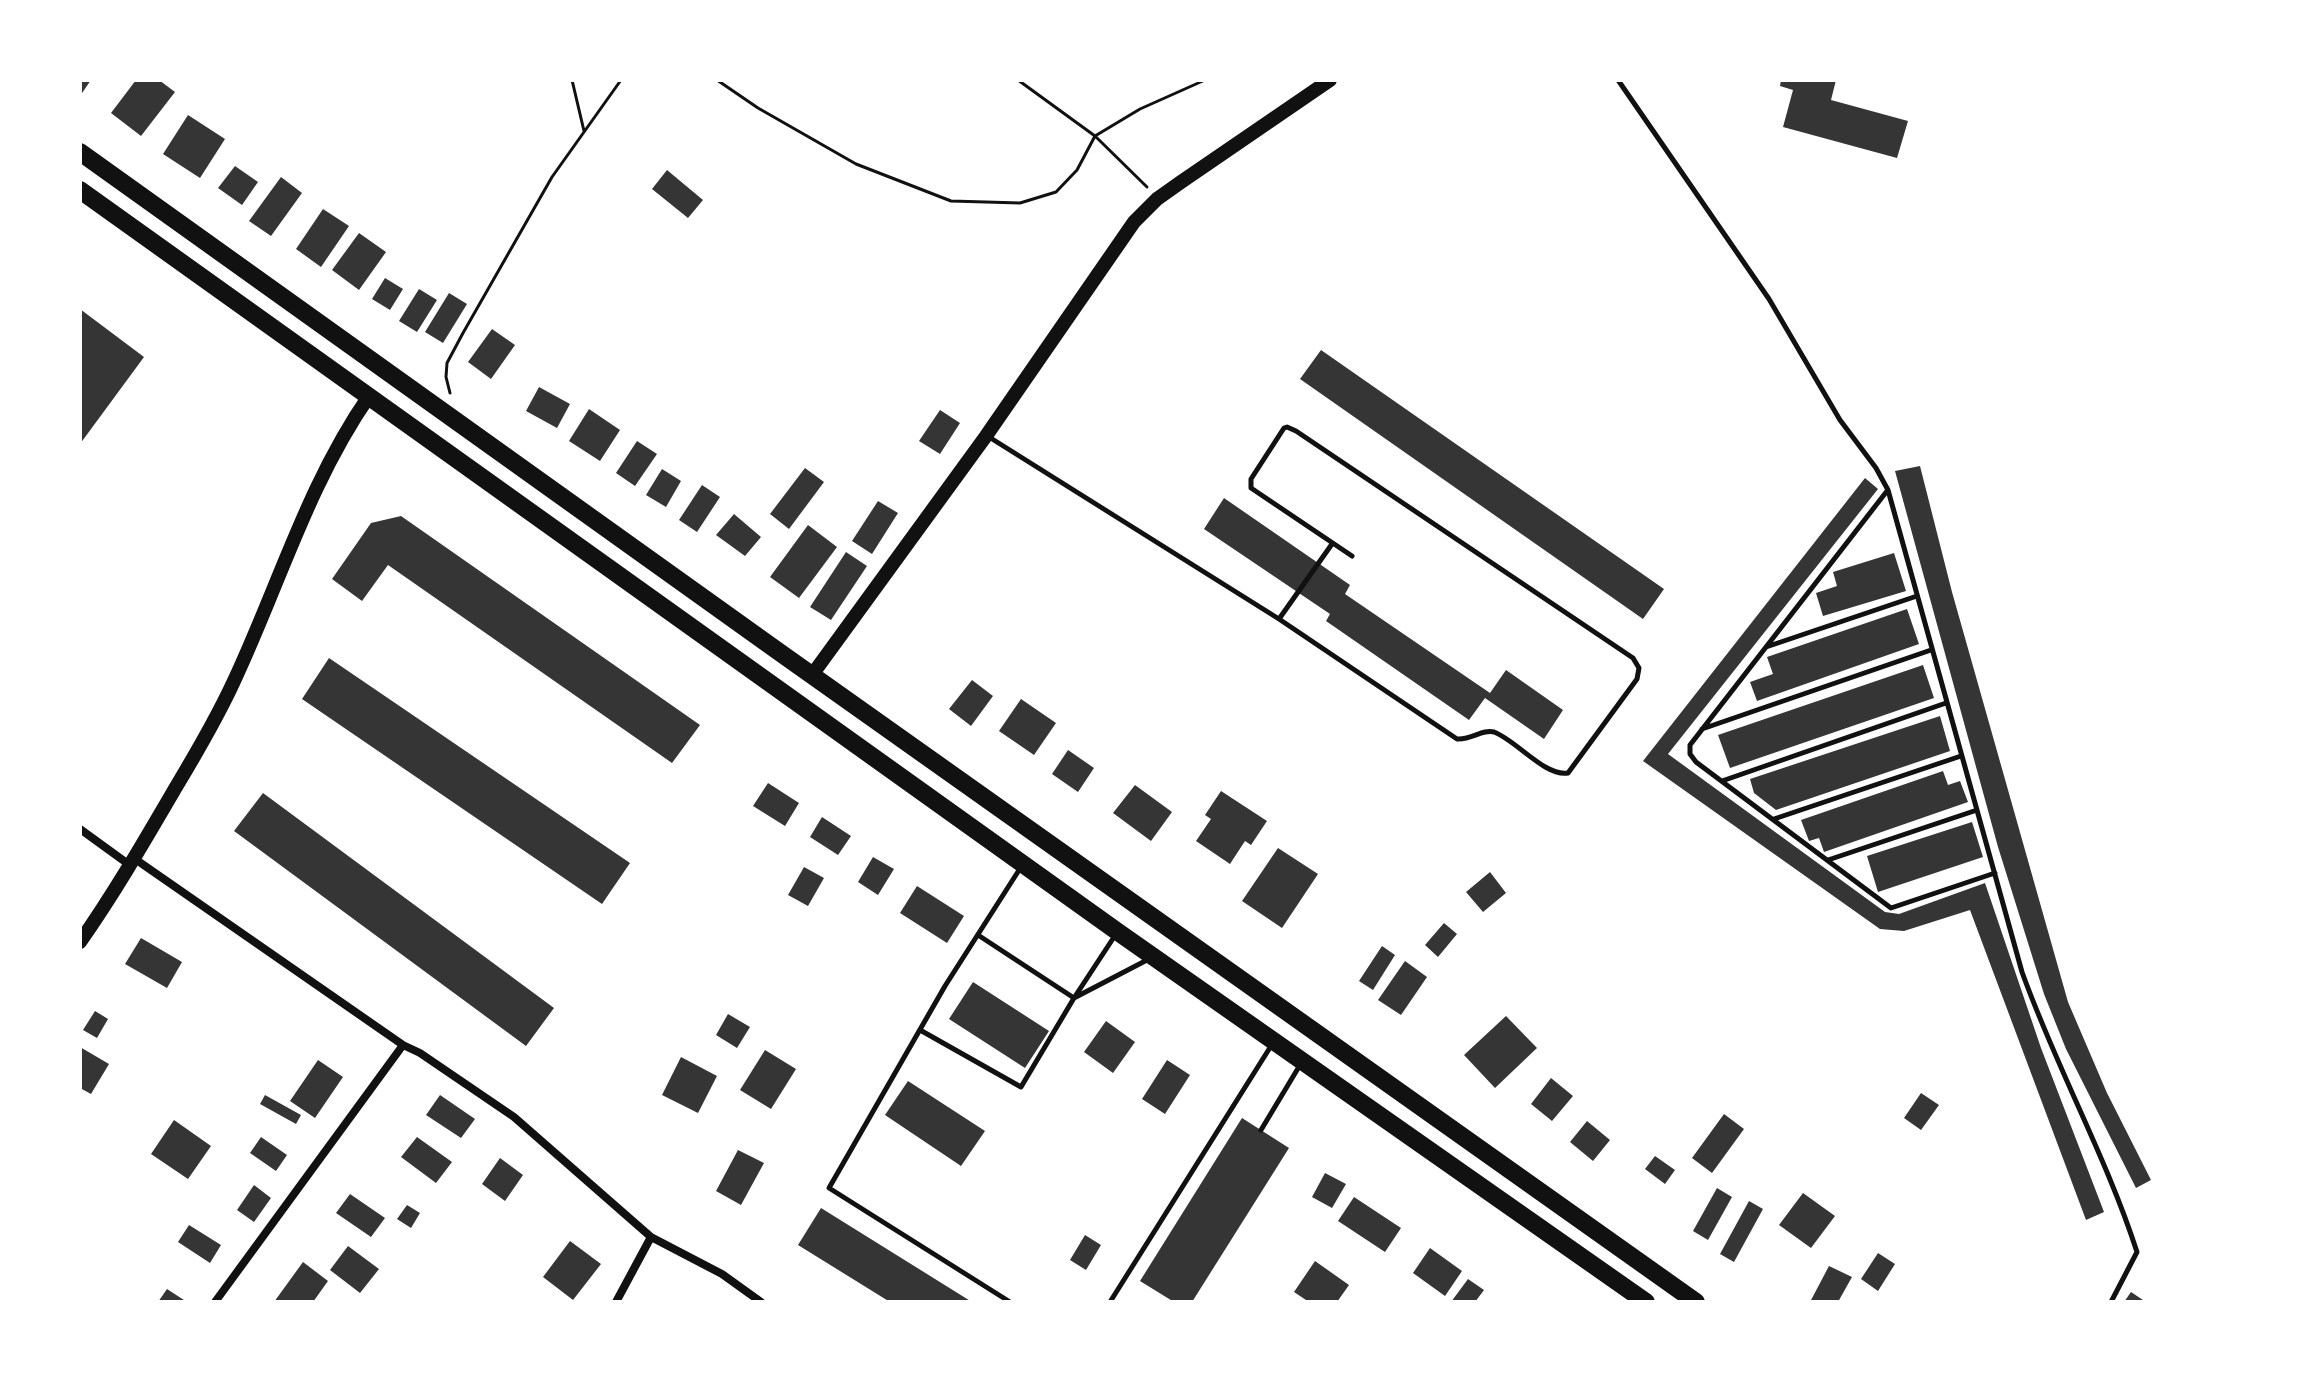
<!DOCTYPE html>
<html>
<head>
<meta charset="utf-8">
<style>
  body { margin:0 }
  #map { position:relative; width:2297px; height:1382px; overflow:hidden; background:#fff; font-family:"Fira Sans",sans-serif }
  canvas { display:block }
  .frame { position:absolute; inset:0; border:82px solid #fff; pointer-events:none }
</style>
</head>
<body>
<div id="map">
<canvas width="2297" height="1382"></canvas>
<div class="frame"></div>
</div>
<script>
const c = document.querySelector('canvas').getContext('2d');
c.lineJoin = 'round';
function fillPath(path, color) {
  c.fillStyle = color;
  c.fill(path, 'evenodd');
}
function trace(path, color, width, dash) {
  c.strokeStyle = color;
  c.lineWidth = width;
  c.lineCap = dash ? 'butt' : 'round';
  c.setLineDash(dash || []);
  c.stroke(path);
}
const building = new Path2D(`
  M80,80H91L80,96Z
  M136,80H159L175,92L141,136L111,113Z
  M1781,80H1836L1831,100L1908,121L1897,158L1783,127L1793,90L1780,86Z
  M188,115L225,139L200,178L163,154Z
  M235,166L258,182L242,205L218,188Z
  M667,170L703,200L688,218L652,189Z
  M281,177L302,193L271,236L249,221Z
  M323,209L349,226L321,267L296,249Z
  M359,233L386,252L359,290L332,270Z
  M385,278L403,289L390,310L372,299Z
  M419,289L437,300L417,332L399,321Z
  M449,293L467,304L443,343L425,332Z
  M80,309L144,357L80,444Z
  M492,329L515,345L491,379L468,362Z
  M1321,350L1664,589L1643,619L1300,379Z
  M539,387L570,404L557,428L526,411Z
  M589,409L620,430L600,461L569,441Z
  M940,410L960,423L940,454L919,441Z
  M637,441L657,454L635,486L616,473Z
  M1920,466L1952,592L2068,1002L2107,1093L2151,1180L2136,1188L2066,1049L2044,994L1998,847L1895,471Z
  M805,468L824,482L789,529L770,514Z
  M662,469L681,481L666,507L646,495Z
  M1865,478L1878,489L1668,754L1885,912L1899,914L1985,883L2041,1048L2104,1212L2086,1220L1970,910L1904,931L1880,929L1643,761Z
  M702,485L720,497L697,532L679,520Z
  M1224,498L1350,585L1345,594L1490,693L1506,670L1563,710L1544,739L1485,698L1469,720L1326,621L1330,614L1204,529Z
  M878,501L898,513L872,554L852,541Z
  M734,514L761,537L745,556L716,535Z
  M401,516L700,725L672,763L388,565L362,601L332,579L371,523Z
  M808,525L837,547L799,598L770,577Z
  M846,552L867,566L831,620L810,607Z
  M1894,553L1906,591L1823,616L1816,593L1837,586L1833,572Z
  M1907,609L1919,644L1757,701L1750,682L1773,674L1767,657Z
  M329,658L630,863L602,904L302,699Z
  M1923,665L1934,698L1730,768L1718,735Z
  M972,680L993,696L971,726L949,709Z
  M1021,699L1056,723L1034,755L999,731Z
  M1940,716L1950,751L1776,810L1754,793L1750,779Z
  M1068,750L1094,768L1078,792L1052,774Z
  M1943,771L1948,785L1960,781L1968,802L1824,852L1819,838L1809,841L1801,820Z
  M768,783L799,803L785,826L753,806Z
  M1135,785L1172,812L1151,841L1113,813Z
  M1221,791L1267,821L1251,845L1245,841L1230,864L1196,841L1211,819L1205,815Z
  M263,793L554,1008L526,1046L234,831Z
  M822,817L851,836L838,855L810,837Z
  M1972,822L1983,857L1878,892L1867,856Z
  M1278,848L1318,874L1282,928L1242,901Z
  M873,857L894,869L878,895L858,882Z
  M804,867L824,878L808,906L788,895Z
  M1490,872L1506,893L1483,912L1466,892Z
  M917,886L964,916L947,943L900,913Z
  M1444,923L1457,934L1438,957L1425,945Z
  M141,938L182,962L167,988L125,964Z
  M1382,946L1395,955L1373,990L1359,981Z
  M1405,961L1427,977L1401,1015L1378,1000Z
  M973,982L1049,1031L1025,1068L949,1019Z
  M95,1011L108,1019L97,1038L83,1030Z
  M728,1014L750,1027L737,1048L716,1035Z
  M1506,1016L1537,1048L1495,1088L1464,1055Z
  M1106,1021L1135,1042L1113,1073L1084,1052Z
  M80,1047L109,1064L91,1094L80,1088Z
  M765,1050L796,1069L771,1109L740,1090Z
  M681,1057L717,1076L698,1113L662,1095Z
  M318,1060L343,1077L315,1118L290,1101Z
  M1167,1060L1190,1075L1165,1114L1142,1099Z
  M1551,1078L1573,1096L1552,1121L1531,1104Z
  M908,1081L985,1131L961,1166L885,1115Z
  M1921,1093L1939,1105L1921,1130L1904,1118Z
  M265,1095L301,1115L296,1124L260,1104Z
  M440,1095L475,1119L461,1138L426,1115Z
  M1724,1114L1744,1129L1712,1173L1692,1158Z
  M1242,1118L1289,1148L1192,1302H1174L1140,1281Z
  M174,1120L211,1146L188,1179L151,1154Z
  M1587,1121L1610,1140L1593,1161L1570,1142Z
  M261,1137L287,1155L276,1171L250,1153Z
  M417,1137L452,1162L436,1183L401,1157Z
  M738,1150L764,1163L741,1205L716,1191Z
  M1655,1156L1675,1170L1665,1184L1645,1169Z
  M500,1158L523,1175L505,1201L482,1184Z
  M1325,1173L1346,1184L1332,1208L1312,1197Z
  M254,1185L271,1198L254,1222L237,1210Z
  M1717,1188L1732,1197L1708,1240L1693,1231Z
  M1803,1193L1835,1216L1811,1248L1779,1225Z
  M350,1194L385,1218L371,1237L336,1213Z
  M1354,1197L1401,1228L1385,1252L1338,1221Z
  M1749,1201L1763,1209L1734,1262L1720,1254Z
  M407,1205L420,1213L411,1228L397,1219Z
  M821,1208L972,1302H890L798,1245Z
  M189,1225L221,1245L210,1263L178,1242Z
  M1085,1235L1101,1245L1086,1270L1070,1260Z
  M570,1241L601,1264L573,1300L543,1277Z
  M348,1246L379,1269L360,1293L330,1270Z
  M1430,1248L1462,1271L1445,1296L1413,1273Z
  M1878,1253L1895,1264L1878,1291L1861,1279Z
  M1315,1261L1349,1285L1337,1302H1309L1294,1292Z
  M303,1262L328,1281L313,1302H274Z
  M1829,1266L1852,1277L1838,1302H1810Z
  M1468,1279L1484,1290L1475,1302H1451Z
  M167,1289L187,1302H158Z
  M2131,1292L2146,1302H2124Z`);
const path = new Path2D(`
  M572,80L584,131
  M717,80L758,108L856,164L951,201L1020,203L1056,192L1077,170L1095,136L1140,109L1205,80
  M1018,80L1095,136L1147,187
  M450,393L446,377L447,363L463,333L552,177L621,80`);
const service = new Path2D(`
  M1618,80L1769,299L1840,420L1876,468L1888,490L2022,972C2056,1067 2106,1156 2137,1252L2111,1302
  M989,437L1279,619L1457,739C1472,740 1482,729 1494,732C1516,740 1545,777 1568,773L1637,679L1639,668L1633,658L1296,431L1287,427L1284,428L1251,479V488L1352,556
  M1887,491L1690,745V754L1696,762L1891,908L1995,873
  M1279,619L1332,544
  M1766,647L1917,596
  M1702,729L1931,650
  M1722,781L1946,703
  M1774,819L1961,756
  M1828,860L1977,810
  M978,935L1074,998L1116,934
  M920,1030L1021,1087L1074,998L1149,959
  M1261,1130L1300,1065
  M1010,1302L829,1188L945,986L1021,867
  M1110,1302L1271,1046`);
const minor = new Path2D(`
  M80,829L131,866
  M135,859L403,1045L420,1053L514,1117L651,1237L722,1274L761,1302
  M215,1302L403,1045
  M616,1302L651,1237`);
const tertiary = new Path2D(`
  M812,675L986,436L1134,222L1157,199L1181,182L1330,80
  M80,942C115,892 145,840 176,787C197,752 217,718 234,681C279,585 308,484 369,396`);
const primary = new Path2D(`
  M80,152L782,654L1696,1302
  M80,190L1118,932L1646,1302`);
fillPath(building, '#353535');
trace(path, '#111', 3);
trace(service, '#111', 5);
trace(minor, '#111', 8);
trace(tertiary, '#111', 14);
trace(primary, '#111', 18);
</script>
</body>
</html>
